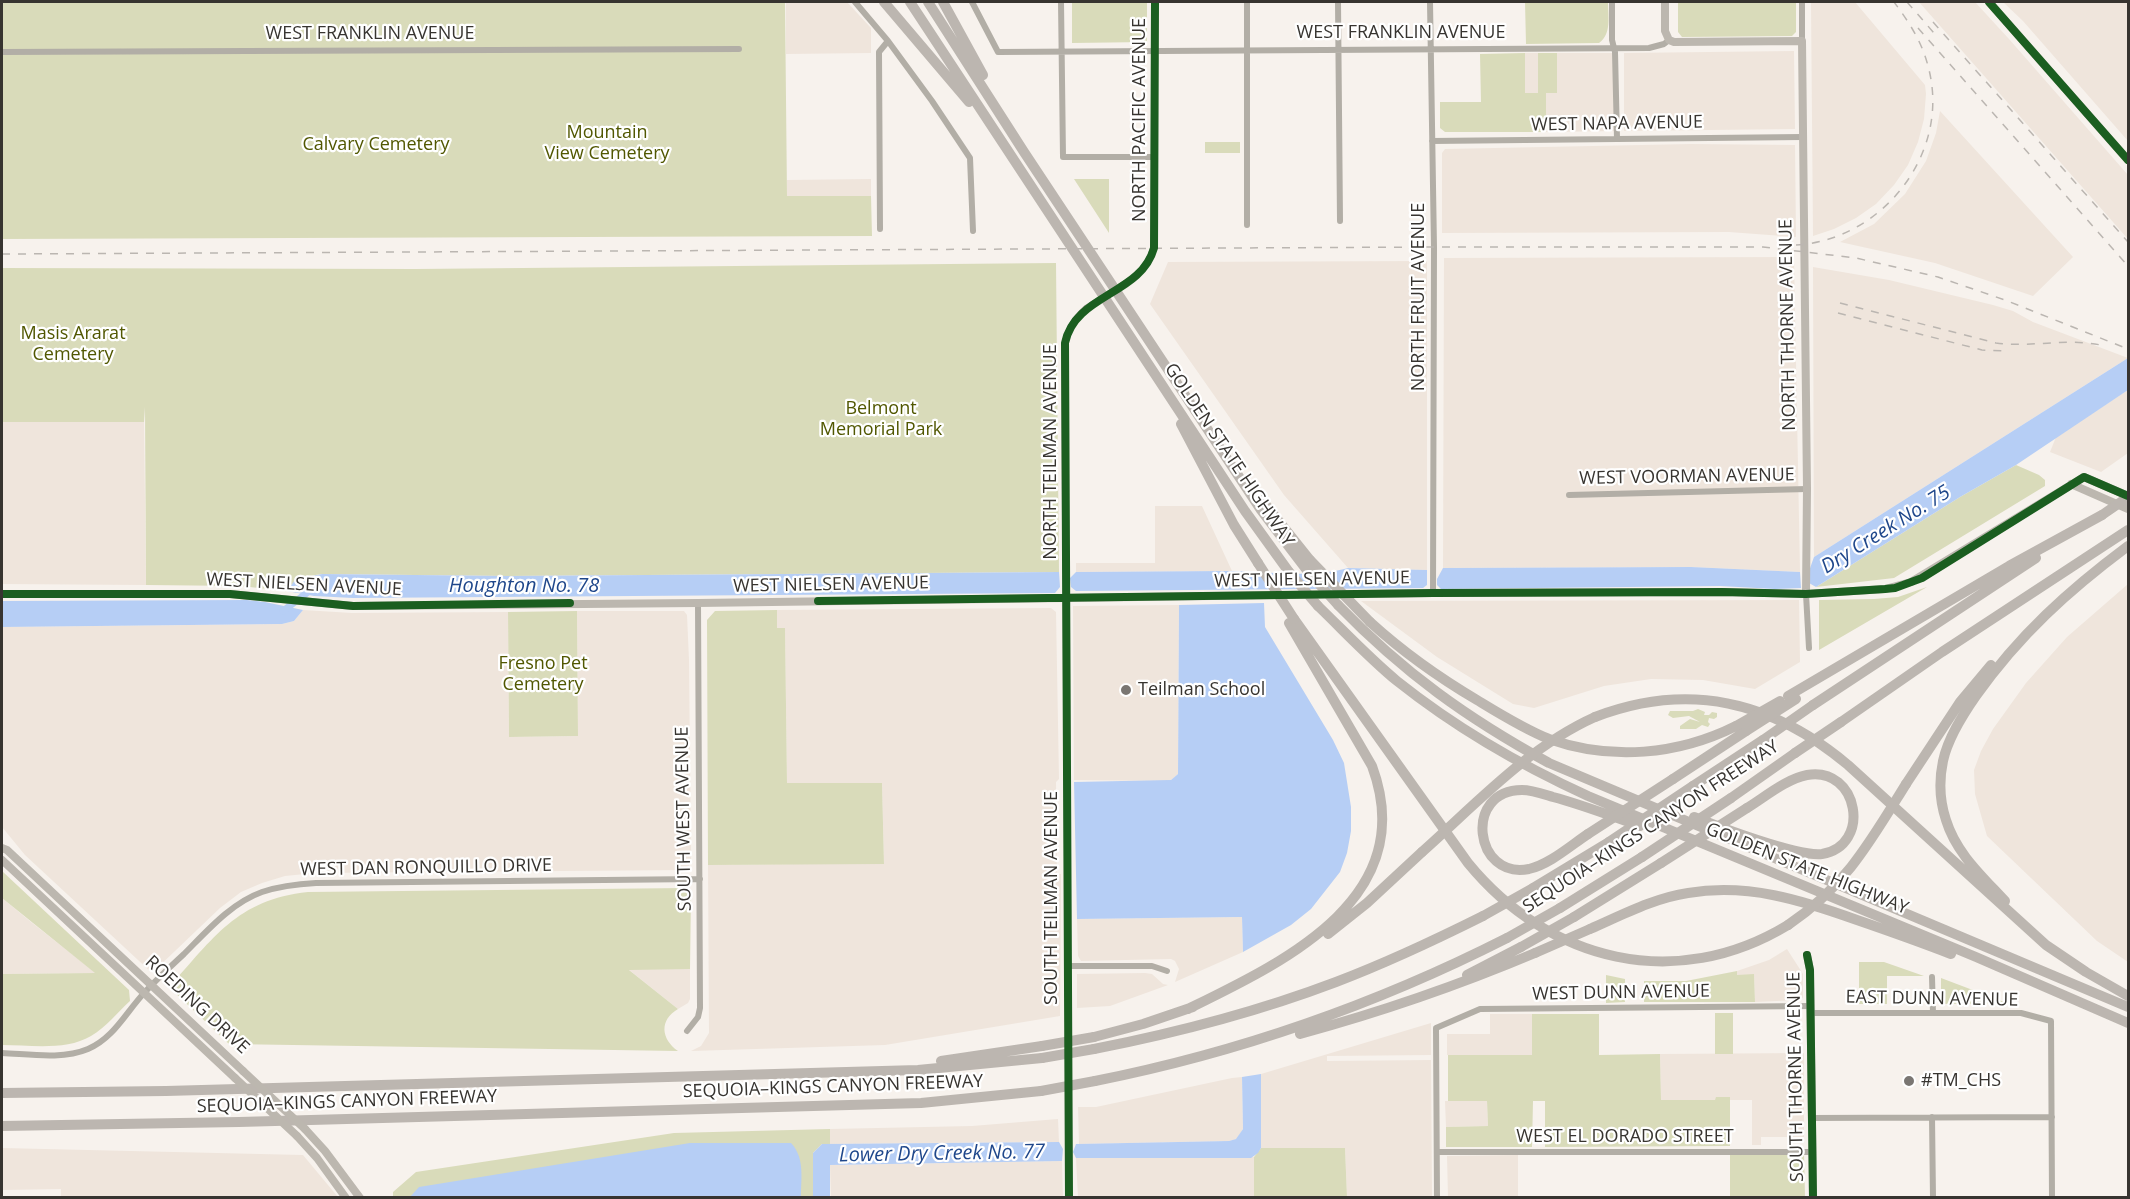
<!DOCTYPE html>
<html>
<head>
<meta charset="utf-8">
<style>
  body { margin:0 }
  #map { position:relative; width:2130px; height:1199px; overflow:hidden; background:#f7f2ed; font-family:"Open Sans",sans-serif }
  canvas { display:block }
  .frame { position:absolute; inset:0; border:3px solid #373430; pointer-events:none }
</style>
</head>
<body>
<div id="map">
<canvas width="2130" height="1199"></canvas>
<div class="frame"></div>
</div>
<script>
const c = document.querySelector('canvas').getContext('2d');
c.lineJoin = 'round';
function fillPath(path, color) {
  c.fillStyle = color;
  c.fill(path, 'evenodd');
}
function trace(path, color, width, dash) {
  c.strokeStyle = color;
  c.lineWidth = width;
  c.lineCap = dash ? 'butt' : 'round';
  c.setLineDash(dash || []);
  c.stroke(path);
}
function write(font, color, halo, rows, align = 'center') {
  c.font = font + ' "Open Sans",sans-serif';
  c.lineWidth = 4.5;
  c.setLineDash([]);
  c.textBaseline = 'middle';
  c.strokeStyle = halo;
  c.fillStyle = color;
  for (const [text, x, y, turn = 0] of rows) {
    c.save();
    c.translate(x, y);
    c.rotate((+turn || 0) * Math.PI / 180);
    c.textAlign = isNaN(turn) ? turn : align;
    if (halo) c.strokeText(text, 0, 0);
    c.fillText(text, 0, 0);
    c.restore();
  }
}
const built = new Path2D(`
  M786,2H847L871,28V53L786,54Z
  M1811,2H1855L1925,85L1926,94L1924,119L1918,142L1908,165L1894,185L1876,204L1856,218L1834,229L1813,236Z
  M1919,2H1975L2009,39L2128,175V239Z
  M2003,2H2128V141L2023,21Z
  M1794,51L1795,129L1624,131V53Z
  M1525,53H1538L1539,93H1525Z
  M1557,53H1613L1614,131L1546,132V93H1557Z
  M1940,111L2073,257L2033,296L1935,263L1840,242L1874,224L1905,194L1926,161L1936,133Z
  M1691,144L1795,145L1796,237L1729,232L1442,233V153L1445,149Z
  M871,179V196H787V180Z
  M1794,257L1800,572L1691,567L1443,568L1444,258Z
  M1427,261V570L1348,568L1284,495L1150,304L1168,262Z
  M1813,267L1889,280L1993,305L2013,311L2033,322L2128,358L1814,557Z
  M2128,390V453L2101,472L2050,452L2056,437Z
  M2,422H144L146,585L2,584Z
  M1155,506H1202L1232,571L1076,572V563H1155Z
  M2128,584V962L2097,941L1987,836L1975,794L1974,770L1981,751L1993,729L2026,683L2067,637Z
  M1799,600L1800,662L1755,689L1703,680L1651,679L1604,686L1534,708L1513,704L1437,657L1361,601Z
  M1179,605L1178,774L1170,781L1074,780L1073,606Z
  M1051,608L1056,612L1059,779L1056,782L1057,874H1061L1060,1016L885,1045L691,1051L701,1046L709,1033L708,865L884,863L882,783H787L785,629L777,628V610Z
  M303,610L352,613L508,612L509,737L578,736L577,611H684L687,615L689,660L691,864L684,870L315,873L285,876L262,883L241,892L220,908L152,973L25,855L2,827V627L282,624L294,621Z
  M2,898L31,922L96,973L2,974Z
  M1242,917L1243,952L1175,982L1179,969L1175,961L1171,959L1081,961L1078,956L1077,919Z
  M1787,949L1803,974V998L1799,1000L1755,1002L1754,975H1737V971L1769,960Z
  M628,969H690V999L688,1003L678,1009Z
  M1145,973L1152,974L1163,984L1168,985L1110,1006L1077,1008V974Z
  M1490,1014H1532V1055H1447V1034H1490Z
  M1431,1023V1055L1327,1056V1061L1431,1060L1432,1197H1347L1345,1148H1261V1074Z
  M1804,1053V1137H1761V1145H1752V1100H1730L1729,1097H1716V1100H1661L1660,1054Z
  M1242,1077L1243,1129L1237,1139L1229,1141L1079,1144L1078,1107H1096L1232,1078Z
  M1445,1101H1487L1488,1126L1446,1127Z
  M1058,1119L1059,1142L830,1144V1129L972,1126Z
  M2,1148L303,1155L338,1197H61V1189L2,1190Z
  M1518,1155V1197H1448L1447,1156Z
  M1254,1157V1197H1078L1076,1158Z
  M1062,1161L1063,1197H831L830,1165Z`);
const green = new Path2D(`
  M2,2H785L787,196H871L872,236L2,239Z
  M1072,2H1147V42L1072,43Z
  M1525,2H1608C1608,16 1612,34 1599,43L1526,44Z
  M1678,2H1796V32L1792,36L1682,37L1678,32Z
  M1525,53V93H1538V53H1557V93H1546V132H1445L1440,128V102H1481L1480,54Z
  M1205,142H1240V153H1205Z
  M1074,179H1109V233Z
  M1056,263L1059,572L508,576L322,574C308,576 294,578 287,591L240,586L146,585L145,407L144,422H2V268L416,269Z
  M2016,465L2039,475L2045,480V486L1894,578L1816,587L1960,497Z
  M1927,587L1819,650V600L1874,599L1898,597Z
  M777,610V628H785L787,783H882L884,864L708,865L707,620L715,611Z
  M577,611L578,736L509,737L508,612Z
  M1698,709L1705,712L1704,715H1709L1712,712L1717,713V717L1714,719L1709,718L1708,722L1710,724L1708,727L1702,725L1696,729H1680V726L1690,719L1700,722L1689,716L1673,718L1668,715L1670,711H1693Z
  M2,871L129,990L130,1001C117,1013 106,1027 91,1036C66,1051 30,1045 2,1045V974L95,973L2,898Z
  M686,888L691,892L690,969L629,970L678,1009C659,1020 661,1039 678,1051L229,1044L169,987C214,938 236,900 308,892Z
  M1859,962H1884L1924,976H1887V1004H1859Z
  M1737,971V975L1754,974L1755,1002H1644V981H1686Z
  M1606,975L1625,979V1002L1606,1003Z
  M1941,978L2007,1003L1941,1004Z
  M1715,1013H1733V1054H1715Z
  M1532,1014H1599V1055L1660,1054L1661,1100H1715L1716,1097H1730V1146L1545,1147V1101H1533L1532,1147H1446V1127L1488,1126L1487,1101H1448V1055H1532Z
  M830,1129V1144H822L813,1153V1197L393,1198V1192L416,1172L674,1133Z
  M1261,1148H1345L1347,1197H1254V1157Z
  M1730,1154H1804L1805,1197H1730Z`);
const water = new Path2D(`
  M2128,358V390L2016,465L1960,497L1816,587L1809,583V571L1814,557Z
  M1691,567L1800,572L1801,588L1775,589L1720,586L1441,589L1437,585V579L1443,568Z
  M1348,568L1427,570V585L1423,588L1076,591L1071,587L1070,578L1076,572C1127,572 1178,571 1229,571C1269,571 1309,579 1348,568Z
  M1059,572L1060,587L1055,593L353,598L314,596L287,591L295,580L322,574L508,576Z
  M247,600L265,602L303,610L294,621L282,624L2,627V601Z
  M1264,603L1265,627L1333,740L1344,763L1351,807V831L1347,853L1340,872L1311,909L1291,925L1243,952L1242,917L1077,919L1074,782L1171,780L1178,774L1179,605Z
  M1261,1074V1148L1258,1153L1251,1158H1076L1073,1152L1076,1144L1229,1141L1236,1139L1243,1129L1242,1077Z
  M1059,1142L1063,1149L1062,1161L830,1165V1197H813V1153L822,1144Z
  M690,1143H791C805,1158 801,1178 801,1197H410L419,1187Z`);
const canal = new Path2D(`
  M283,611L312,589`);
const street = new Path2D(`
  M855,2L888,41L932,101L970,158L973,231
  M972,2L998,52L1649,48L1664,44L1669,40
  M1061,2L1063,157H1154
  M1247,2V225
  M1338,2L1340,221
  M1430,2L1434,247L1433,593
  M1612,2V40L1615,52L1617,139
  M1802,2V41
  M2,52L739,49
  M1432,141L1802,137
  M880,229L879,52L888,41
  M1133,278C1146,267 1153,255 1155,238V2
  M1569,495L1807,489
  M1806,594L1809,648
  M1068,966H1152L1167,971
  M1932,977L1933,1013
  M1811,1013H2021L2051,1021L2052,1198
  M687,1031L698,1017L700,1008L698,603
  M2,1053C28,1054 62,1060 88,1049C114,1038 126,1012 145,992C157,979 171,966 184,954C207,931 231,903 262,892C280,886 297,884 316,883L700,879
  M1932,1117L1933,1198
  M1812,1118L2052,1117
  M1437,1152H1812
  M1069,1198L1064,351C1066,333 1072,320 1086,308
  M1437,1198L1436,1028L1480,1009L1811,1006`);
const secondary = new Path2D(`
  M1665,2V31L1669,40L1674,42L1802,41L1807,489L1806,594
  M1989,2L2128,160
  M2071,484L2128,509
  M2,594H230L353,606L698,603L1433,593L1722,592L1806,594L1885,589L1911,582L2084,477L2128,496
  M2,848L7,850L243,1071
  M2,860L235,1078
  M1807,955L1810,970L1813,1198
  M305,1129L325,1151L360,1198
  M297,1136L317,1158L346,1198`);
const highway = new Path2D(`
  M884,2L969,102
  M910,2L1245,511L1289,572
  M928,2L1024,152L1261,510L1309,573
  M943,2L983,75
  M1181,424L1234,525L1258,563
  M1262,500L1310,560
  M1338,605C1404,673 1467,718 1549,763L2128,1007
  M1318,606C1344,631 1369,658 1397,681C1456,728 1520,765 1588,796L1976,957L2128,1023
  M1294,619L1468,863C1549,962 1676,993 1788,925
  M1370,622C1403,652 1438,677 1477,700C1500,714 1524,729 1549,739C1611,761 1678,755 1736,726
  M1788,696L2009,566L2102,515
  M1813,705L2036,558
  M1595,717C1689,681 1772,701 1848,765L2046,945L2086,972L2128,996
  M1841,722L1942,652L2128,530
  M1673,779L1746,731
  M1906,784L1960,702L1991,665
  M1693,786L1763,740
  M1731,798L1795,753
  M1694,817C1719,827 1798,857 1822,854C1872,846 1859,766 1807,775C1786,779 1765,797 1747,808
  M1588,834C1570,846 1550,864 1529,869C1474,880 1463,790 1522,790C1532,790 1543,794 1553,797C1583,805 1611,816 1640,826
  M1533,888L1609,842
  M2005,901C1982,876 1956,853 1946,820C1940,802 1939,780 1943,761C1948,738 1962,716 1976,696C2019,635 2069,590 2128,546
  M1560,908L1642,857
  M1574,917L1661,863
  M1590,929C1622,915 1654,898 1688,893C1748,883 1801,900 1857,920C1889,931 1920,942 1951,954
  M1328,934L1367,903L1422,852
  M1467,975L1521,947
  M1188,1009C1284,962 1421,898 1372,766L1289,623
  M1300,1034C1381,1012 1459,985 1535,953
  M1094,1037L1143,1024L1193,1007
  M1094,1049C1176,1033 1257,1012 1336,982C1386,963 1435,940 1483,916
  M941,1061L1042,1046
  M1095,1081C1241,1052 1375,1005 1507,938
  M2,1093L166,1091L918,1070L1042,1058
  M2,1126L239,1122L921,1103L1041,1091`);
const rail = new Path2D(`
  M1907,2L1934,33
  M1933,22L2128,242
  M1918,28L2128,266
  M1796,245C1883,240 1952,152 1928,66C1922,42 1909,22 1894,2
  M2,254L1434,247H1763L1856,258L1938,277L2005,300L2128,349
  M1840,303L1996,343C2032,348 2069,337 2105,346
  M1838,313L1982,350L2006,351`);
const streetBridge = new Path2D(`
  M1086,308L1133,278`);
const secondaryBridge = new Path2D(`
  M243,1071L305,1129
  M235,1078L297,1136`);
const highwayBridge = new Path2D(`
  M2102,515L2128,497
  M1310,560L1370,622
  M1258,563L1294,619
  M1289,572L1318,606
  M1309,573L1338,605
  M1736,726L1780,701
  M1746,731L1796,699
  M1763,740L1813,705
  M1795,753L1841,722
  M1588,834L1673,779
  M1609,842L1693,786
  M1422,852C1476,804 1528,747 1595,717
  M1642,857L1731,798
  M1661,863L1747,808
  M1483,916L1533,888
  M1788,925C1846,886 1870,842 1906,784
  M1507,938L1560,908
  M1521,947L1574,917
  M1535,953L1590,929
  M1042,1046L1094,1037
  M1042,1058L1094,1049
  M1041,1091L1095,1081`);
const cycleway = new Path2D(`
  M1989,2L2128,160
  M2,594H230L353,606L570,603
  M818,601L1433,593L1722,592L1806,594L1885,589L1895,588L1922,578L2084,477L2128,496
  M1807,955L1810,970L1813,1198
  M1069,1198L1065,343C1075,294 1141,295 1154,248L1155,2`);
const markers = [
  [1126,690,6,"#7a7672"],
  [1909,1081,6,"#7a7672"]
];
const streetNames = [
  ["WEST FRANKLIN AVENUE",1401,33],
  ["WEST FRANKLIN AVENUE",370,34],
  ["NORTH PACIFIC AVENUE",1140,120,-90],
  ["WEST NAPA AVENUE",1617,124,-1],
  ["NORTH FRUIT AVENUE",1419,297,-90],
  ["NORTH THORNE AVENUE",1788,325,-91],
  ["NORTH TEILMAN AVENUE",1051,452,-90],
  ["GOLDEN STATE HIGHWAY",1229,455,56],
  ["WEST VOORMAN AVENUE",1687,477,-1],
  ["WEST NIELSEN AVENUE",1312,580,-1],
  ["WEST NIELSEN AVENUE",304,585,3],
  ["WEST NIELSEN AVENUE",831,585,-1],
  ["SOUTH WEST AVENUE",684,819,-91],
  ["SEQUOIA–KINGS CANYON FREEWAY",1651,827,-33],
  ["WEST DAN RONQUILLO DRIVE",426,868,-1],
  ["GOLDEN STATE HIGHWAY",1807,869,22],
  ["SOUTH TEILMAN AVENUE",1052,898,-90],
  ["WEST DUNN AVENUE",1621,993,-1],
  ["EAST DUNN AVENUE",1932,999,1],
  ["ROEDING DRIVE",197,1005,43],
  ["SOUTH THORNE AVENUE",1796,1077,-91],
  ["SEQUOIA–KINGS CANYON FREEWAY",833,1087,-2],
  ["SEQUOIA–KINGS CANYON FREEWAY",347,1102,-2],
  ["WEST EL DORADO STREET",1625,1137]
];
const parkNames = [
  ["Mountain",607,133],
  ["View Cemetery",607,154],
  ["Calvary Cemetery",376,145],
  ["Masis Ararat",73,334],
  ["Cemetery",73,355],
  ["Belmont",881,409],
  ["Memorial Park",881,430],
  ["Fresno Pet",543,664],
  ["Cemetery",543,685]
];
const poiNames = [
  ["Teilman School",1138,690],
  ["#TM_CHS",1921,1081]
];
const waterNames = [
  ["Dry Creek No. 75",1886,530,-32],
  ["Houghton No. 78",524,586],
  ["Lower Dry Creek No. 77",942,1154,-1]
];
fillPath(built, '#efe5dc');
fillPath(green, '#d9dbba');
fillPath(water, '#b6cef5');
trace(canal, '#b6cef5', 7);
trace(street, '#b2aea6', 6);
trace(secondary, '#bcb7af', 8);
trace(highway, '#bcb6b0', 10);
trace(rail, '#bbb6b1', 1.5, [8, 8]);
trace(streetBridge, '#b2aea6', 6);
trace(secondaryBridge, '#bcb7af', 8);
trace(highwayBridge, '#bcb6b0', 10);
trace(cycleway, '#1b5e20', 8);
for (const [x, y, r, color] of markers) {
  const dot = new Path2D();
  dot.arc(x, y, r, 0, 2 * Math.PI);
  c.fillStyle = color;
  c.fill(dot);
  trace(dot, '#fff', 2);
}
write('18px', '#373430', '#fff', streetNames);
write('18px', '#515701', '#fff', parkNames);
write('18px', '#373430', '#fff', poiNames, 'left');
write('italic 20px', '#1f478b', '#fff', waterNames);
</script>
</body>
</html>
